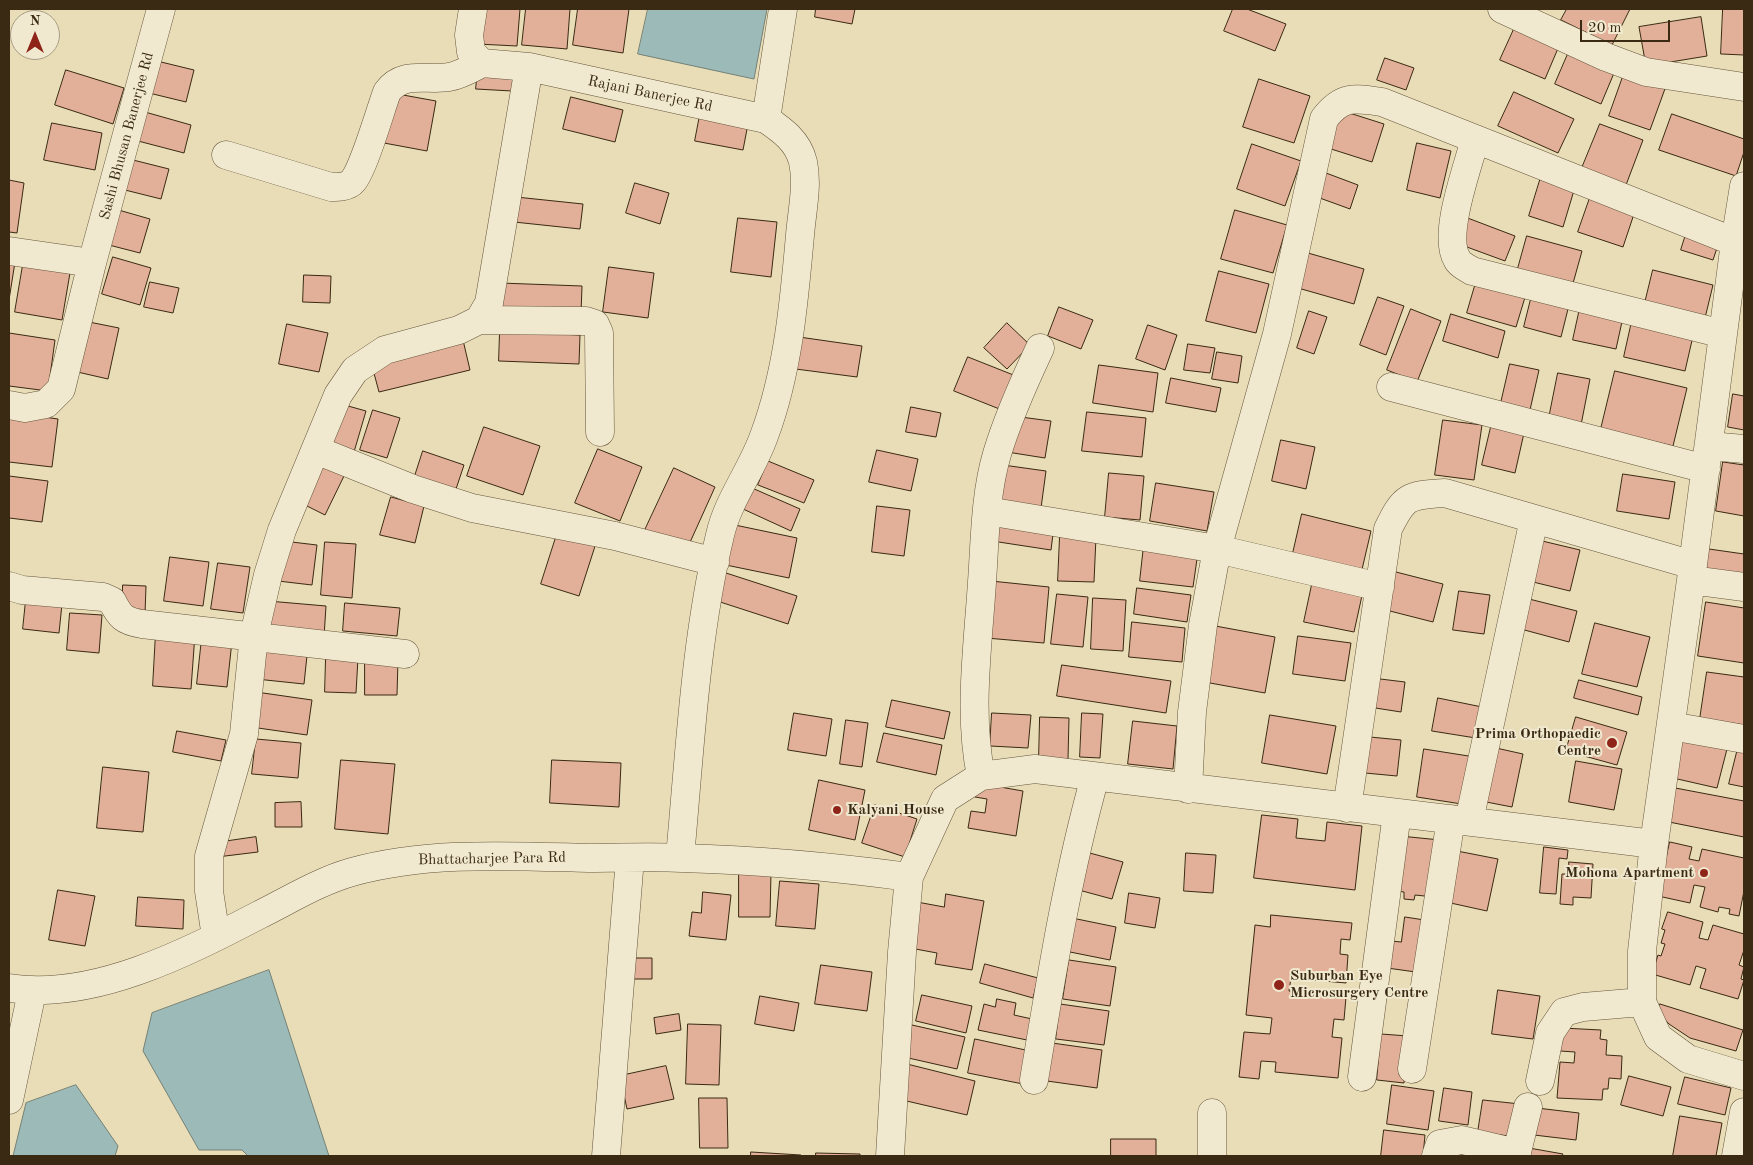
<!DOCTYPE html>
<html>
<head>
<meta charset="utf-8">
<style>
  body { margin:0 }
  #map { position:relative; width:1753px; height:1165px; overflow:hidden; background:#e8ddb6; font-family:"Old Standard TT",serif }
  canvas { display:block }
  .frame { position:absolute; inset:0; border:10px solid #3a2913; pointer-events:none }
  .north { position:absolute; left:10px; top:10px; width:50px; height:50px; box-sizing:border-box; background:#f0e9d0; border:1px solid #a79c84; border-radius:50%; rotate:0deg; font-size:14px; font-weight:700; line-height:20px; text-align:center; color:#3a2913 }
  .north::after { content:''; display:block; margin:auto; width:18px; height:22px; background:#8f2418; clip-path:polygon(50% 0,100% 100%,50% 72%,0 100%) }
  .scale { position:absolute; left:1580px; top:20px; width:90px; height:22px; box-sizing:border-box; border:2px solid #3a2913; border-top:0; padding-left:6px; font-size:15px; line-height:18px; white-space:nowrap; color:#3a2913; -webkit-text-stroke:4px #f0e9d0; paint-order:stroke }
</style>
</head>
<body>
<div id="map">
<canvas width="1753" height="1165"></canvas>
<div class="frame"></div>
<div class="north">N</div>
<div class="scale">20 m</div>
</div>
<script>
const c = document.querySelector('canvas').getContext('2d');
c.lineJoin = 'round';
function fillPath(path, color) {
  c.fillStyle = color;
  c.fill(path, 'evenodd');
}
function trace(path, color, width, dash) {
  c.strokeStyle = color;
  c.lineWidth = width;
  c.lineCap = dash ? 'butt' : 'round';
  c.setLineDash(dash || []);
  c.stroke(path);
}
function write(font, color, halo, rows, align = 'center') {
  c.font = font + ' "Old Standard TT",serif';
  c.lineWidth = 4;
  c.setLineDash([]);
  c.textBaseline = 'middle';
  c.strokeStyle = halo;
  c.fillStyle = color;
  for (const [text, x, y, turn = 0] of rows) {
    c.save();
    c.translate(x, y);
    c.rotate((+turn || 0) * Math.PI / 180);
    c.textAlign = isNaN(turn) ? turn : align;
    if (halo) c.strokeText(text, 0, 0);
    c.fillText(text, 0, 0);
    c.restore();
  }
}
const water = new Path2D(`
  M648,9H767L754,79L638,54Z
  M269,970L329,1156H248L242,1150H199L143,1051L152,1013Z
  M76,1085L118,1146L115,1156H13L26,1103Z`);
const building = new Path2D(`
  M479,9H520L517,46L477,44Z
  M526,9H570L567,49L522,45Z
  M578,9H629L623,53L573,45Z
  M816,9H855L852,24L815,17Z
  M1233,9H1247L1286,24L1275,51L1224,31Z
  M1567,9H1630L1612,45L1561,20Z
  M1723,9H1744V55L1721,54Z
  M1701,17L1707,56L1646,66L1639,27Z
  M1515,27L1559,46L1545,79L1500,60Z
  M1571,47L1617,66L1601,104L1555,84Z
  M1385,58L1414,68L1406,90L1377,80Z
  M157,61L194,70L186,102L149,93Z
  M478,69L514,71L512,91L476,89Z
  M66,70L124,88L113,124L55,105Z
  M1625,71L1666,86L1650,130L1609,116Z
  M1259,79L1310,96L1294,143L1243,127Z
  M1514,92L1574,119L1558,153L1498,126Z
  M392,93L436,101L427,151L384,143Z
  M571,97L623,110L615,142L563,129Z
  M1340,110L1384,124L1372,162L1328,148Z
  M145,112L191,125L184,153L138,141Z
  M1672,114L1744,139V152L1736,176L1659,150Z
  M700,115L748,124L743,150L695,141Z
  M52,123L102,133L95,170L44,160Z
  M1600,124L1643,140L1626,185L1582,168Z
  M1417,143L1451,151L1440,198L1407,190Z
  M1252,144L1301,161L1285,206L1237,189Z
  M129,159L169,169L161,199L121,189Z
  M1326,173L1358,185L1350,209L1317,197Z
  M1541,177L1575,187L1563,227L1529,216Z
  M9,180L24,183L17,233L9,232Z
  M635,183L669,193L660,224L626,213Z
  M1591,195L1635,211L1623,247L1578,232Z
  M516,197L583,204L580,229L514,222Z
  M115,209L150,219L140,253L105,244Z
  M1235,210L1287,225L1273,273L1221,259Z
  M1465,217L1515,236L1505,261L1456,243Z
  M738,218L777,222L771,277L731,272Z
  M1687,231L1719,242L1713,260L1681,250Z
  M1527,236L1582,251L1572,287L1517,272Z
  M1301,251L1364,269L1354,304L1291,286Z
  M113,257L151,268L140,305L102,294Z
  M24,259L71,267L62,320L15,312Z
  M9,261L15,262L9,300Z
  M609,267L654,273L648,318L603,312Z
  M1653,270L1713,285L1705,318L1645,303Z
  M1219,271L1269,284L1256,333L1206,321Z
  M304,275L331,276L330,303L303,302Z
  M1477,279L1526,294L1516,327L1467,313Z
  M150,282L179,288L173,313L144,307Z
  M500,283L582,286L581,314L499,311Z
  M1378,297L1404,306L1386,355L1360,345Z
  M1531,299L1568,309L1561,337L1524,327Z
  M1059,307L1093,320L1081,349L1048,336Z
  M1580,308L1623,317L1616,349L1573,340Z
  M1411,309L1441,321L1417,382L1387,370Z
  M1309,311L1327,317L1314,354L1297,348Z
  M1451,314L1505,331L1498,358L1443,341Z
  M84,321L119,328L108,379L73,371Z
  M1632,321L1693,336L1685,371L1624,357Z
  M1007,323L1030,345L1007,369L984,348Z
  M287,324L328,333L319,372L279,364Z
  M1148,325L1177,335L1165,370L1136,359Z
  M500,331L580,335L579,364L499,361Z
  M9,333L55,340L48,391L9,386Z
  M792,336L862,346L857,377L788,368Z
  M463,340L470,370L379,392L371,362Z
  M1188,344L1215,348L1210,373L1184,370Z
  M1217,352L1242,356L1238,383L1212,379Z
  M968,357L1016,376L1002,410L954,391Z
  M1510,364L1539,370L1530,410L1501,403Z
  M1099,365L1158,373L1153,412L1093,403Z
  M1615,371L1687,388L1673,446L1601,429Z
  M1558,373L1590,379L1581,425L1549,418Z
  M1171,378L1221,388L1216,412L1166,403Z
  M1733,394L1744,396V430L1728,427Z
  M341,404L366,411L354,452L330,445Z
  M911,407L941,413L936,437L906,432Z
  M373,410L400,418L387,458L360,450Z
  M9,412L58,419L52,467L9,462Z
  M1087,412L1146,418L1142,457L1082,451Z
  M1013,416L1051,421L1045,458L1007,452Z
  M1443,420L1482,425L1474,480L1435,475Z
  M484,427L540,446L523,495L467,476Z
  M1491,427L1524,433L1515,473L1482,465Z
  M1281,440L1315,447L1306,489L1272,481Z
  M598,449L642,467L620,521L575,503Z
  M877,450L918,459L911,491L869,482Z
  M423,451L464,465L455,492L414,479Z
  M768,461L814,480L804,503L758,485Z
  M1723,462L1744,465V516L1716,511Z
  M322,465L344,476L325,515L303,504Z
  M1003,465L1046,471L1041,508L998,503Z
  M674,468L715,487L687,549L645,530Z
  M1109,473L1144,476L1140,520L1105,517Z
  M1623,474L1675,482L1669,519L1617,511Z
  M9,476L48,481L42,522L9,518Z
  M1156,483L1214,492L1207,531L1150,521Z
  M752,488L800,509L791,531L743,509Z
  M391,497L424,506L415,543L380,535Z
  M877,506L910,510L904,556L872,552Z
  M1302,514L1371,531L1360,578L1291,562Z
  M996,517L1054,526L1051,550L992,541Z
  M730,524L797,538L789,578L721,564Z
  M559,528L597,540L579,596L541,584Z
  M1060,536L1096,537L1094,582L1058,581Z
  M1538,540L1580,550L1570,591L1529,581Z
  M283,541L317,545L312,585L278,581Z
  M325,542L356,544L352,598L321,595Z
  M1144,545L1198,552L1193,587L1140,581Z
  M1709,549L1744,554V576L1706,570Z
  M170,557L209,562L203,606L164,601Z
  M218,563L250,567L243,613L211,609Z
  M1392,571L1443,584L1433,622L1382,609Z
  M723,572L797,596L788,624L714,600Z
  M1313,580L1363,591L1354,632L1304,622Z
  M991,581L1049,587L1044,643L986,638Z
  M123,585L146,586L145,614L122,613Z
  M1137,588L1191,595L1187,622L1134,614Z
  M1459,591L1490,595L1484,634L1453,630Z
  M1057,594L1088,597L1083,647L1051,644Z
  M1093,598L1126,600L1123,651L1091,649Z
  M1525,598L1577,611L1569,642L1517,628Z
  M26,600L62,604L59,633L23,629Z
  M268,601L326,606L324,637L265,632Z
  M1706,602L1744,608V663L1698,656Z
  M345,603L400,608L397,636L343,631Z
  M70,613L102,615L99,653L67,650Z
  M1132,622L1185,628L1182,662L1129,657Z
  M1595,623L1650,637L1637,687L1582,674Z
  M1210,625L1275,637L1265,693L1199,681Z
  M156,632L195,634L191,689L153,686Z
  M1298,636L1351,643L1345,681L1293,674Z
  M202,638L232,641L227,687L197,684Z
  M260,642L308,646L304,684L256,679Z
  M326,657L358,658L356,693L325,692Z
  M365,660H398L397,695H365Z
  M1062,665L1171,681L1166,713L1057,696Z
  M1707,672L1744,677V725L1700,719Z
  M1372,678L1405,682L1401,712L1369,707Z
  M1579,680L1642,697L1638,715L1574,698Z
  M256,692L312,700L307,735L251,727Z
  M1438,698L1487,708L1482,739L1432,731Z
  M892,700L950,712L944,739L886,727Z
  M794,713L832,719L826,756L788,750Z
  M992,713L1031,715L1028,748L990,746Z
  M1082,713L1103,714L1100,758L1080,757Z
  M1270,715L1336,726L1327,774L1262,763Z
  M1040,717L1069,718L1068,759L1039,758Z
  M1576,717L1627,732L1617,765L1566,751Z
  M846,720L868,723L862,767L840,764Z
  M1133,721L1177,726L1173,769L1128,764Z
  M177,731L226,740L221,761L173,752Z
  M884,733L942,745L936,775L877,762Z
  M1370,737L1401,740L1397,776L1365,773Z
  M1682,738L1727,749L1717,788L1673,778Z
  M256,739L301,743L298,778L252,774Z
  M1487,746L1523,754L1512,807L1476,800Z
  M1738,748L1744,749V787L1729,784Z
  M1424,749L1475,757L1468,805L1417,797Z
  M341,760L395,764L388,834L335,829Z
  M552,760L621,763L619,807L550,803Z
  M1576,761L1622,769L1614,810L1569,802Z
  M103,767L149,772L143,832L97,828Z
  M819,780L865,790L855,840L809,830Z
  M977,783L1023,791L1016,836L968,828L971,811L985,813L987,799L975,797Z
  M1670,787L1744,801V837L1664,821Z
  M301,802L302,827H275V803Z
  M875,805L917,819L905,857L862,843Z
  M1262,815L1298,819L1296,838L1325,841L1327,822L1362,826L1355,890L1254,878Z
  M1400,836L1440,840L1434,897L1415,895L1414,900L1404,899V892L1395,891Z
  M256,837L258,852L217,857L215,843Z
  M1670,842L1692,847L1689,859L1699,861L1702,849L1744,858V891L1739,916L1729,914L1730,909L1719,907L1718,912L1700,907L1705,887L1694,885L1690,903L1658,896Z
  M1544,847L1568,850L1567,859L1559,858L1556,894L1540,893Z
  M1457,851L1498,859L1487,911L1446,902Z
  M1086,852L1123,862L1112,899L1075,889Z
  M1186,853L1216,855L1213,893L1184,891Z
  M1569,862L1593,864L1591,898L1573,897V905L1560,904L1562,874H1569Z
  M739,871L771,872L770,917H739Z
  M780,881L819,884L815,929L776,926Z
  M58,890L95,896L85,946L49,940Z
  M703,892L731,895L726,940L689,936L692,912L701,913Z
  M1129,893L1160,898L1155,928L1125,923Z
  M946,894L984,901L972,970L935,964L937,953L910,948L917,902L944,907Z
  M138,897L184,900L183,929L136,926Z
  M1668,912L1703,922L1699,938L1708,940L1713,925L1744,934V950L1739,965L1744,967L1741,979L1744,980L1738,999L1700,988L1706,969L1696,966L1690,985L1652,974L1658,955L1661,956L1665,944L1661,943L1665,930L1662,929Z
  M1271,915L1352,923L1350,940L1341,939L1340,954L1348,955L1346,983L1291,978L1289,991L1346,997L1344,1020L1334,1019L1332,1037L1342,1038L1338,1078L1275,1072L1276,1062L1261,1061L1259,1079L1239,1077L1244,1032L1270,1034L1272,1018L1246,1015L1255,925L1270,927Z
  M1405,917L1431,921L1423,973L1387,968L1391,941L1401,942Z
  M1072,918L1116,927L1110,960L1065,951Z
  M633,958H652V979H633Z
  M1069,960L1116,967L1110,1006L1063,999Z
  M985,964L1038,978L1033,998L980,983Z
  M821,965L872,972L867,1011L815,1004Z
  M1498,990L1540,996L1533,1039L1492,1034Z
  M922,995L972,1006L966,1033L916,1021Z
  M760,996L799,1003L794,1031L755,1024Z
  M997,999L1016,1003L1014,1015L1032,1019L1027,1040L978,1030L984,1004L995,1007Z
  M1060,1004L1109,1011L1104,1045L1056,1039Z
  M1660,1004L1743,1030L1736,1051L1690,1038L1669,1024L1657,1011Z
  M679,1014L681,1030L656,1034L654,1018Z
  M688,1024L721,1025L719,1085L686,1084Z
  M912,1025L965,1037L957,1069L904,1057Z
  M1562,1028L1601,1030L1600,1039L1607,1040L1606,1055L1622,1056L1621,1079L1609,1078L1608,1089H1603L1602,1100L1557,1098L1560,1062L1574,1063L1575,1052L1560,1051Z
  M1381,1034L1408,1036L1404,1083L1377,1080Z
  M975,1039L1030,1051L1023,1084L968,1073Z
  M1052,1043L1102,1050L1097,1088L1047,1081Z
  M907,1064L975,1081L967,1115L898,1099Z
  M666,1066L674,1099L627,1109L620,1076Z
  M1629,1076L1671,1087L1663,1116L1621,1105Z
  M1685,1077L1731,1088L1725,1115L1678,1104Z
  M1392,1085L1434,1091L1428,1130L1387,1124Z
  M1444,1088L1472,1092L1468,1125L1439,1121Z
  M699,1098H727L728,1148H700Z
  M1483,1100L1520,1104L1516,1137L1478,1132Z
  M1537,1108L1579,1113L1576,1140L1534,1135Z
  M1680,1116L1722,1123L1716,1156H1673Z
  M1384,1130L1425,1135L1423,1156H1381Z
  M1111,1139H1156V1156H1111Z
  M1529,1148L1563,1154L1562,1156H1527Z
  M751,1152L801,1155V1156H751Z
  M816,1153L860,1154V1156H816Z`);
const minor = new Path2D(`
  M473,9L469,35L471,52L482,63L529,67L766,119L783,9
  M1502,9L1606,57L1646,72L1744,87
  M1475,139C1468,167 1442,235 1457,259C1459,264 1467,268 1472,271L1723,334
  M226,155L331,187C338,187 348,187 353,181C364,168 380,111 387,92C403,70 427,81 449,77C461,75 472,68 482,63
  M9,251L92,263
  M479,320L586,321L595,324L599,333L600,432
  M1391,387L1706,469
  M9,405L25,408L46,404L61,389L92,263L161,9
  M1709,446L1744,449
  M316,450L413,489L472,508L615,536L715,562
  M987,511L1217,549L1380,587
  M1691,580L1744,587
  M9,586L22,590L103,597L112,601C120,617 124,621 142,624L405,654
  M1671,726L1744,739
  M981,776C968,713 978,645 982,582C985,540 985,494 997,454C1008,417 1024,382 1040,348
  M1188,789L1192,712L1203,625L1217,549L1277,334L1324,119C1342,95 1355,98 1382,102L1735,242
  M1347,808L1388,529C1404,496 1408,495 1445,493L1693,565
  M1469,821L1534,519
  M1654,844L1691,580L1735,242L1744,186
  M680,857C690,750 695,640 720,535C728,500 752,470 764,436C788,372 794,303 800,235C802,211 808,185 803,162C798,141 782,130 766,119
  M216,937L209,891V856L244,734L254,635L268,575L282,530L338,395L355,370L385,350L459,330L479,320L489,303L529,67
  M9,988C93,1001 186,953 259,915C289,900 320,881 352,872C428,851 511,856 589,858C620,858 651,856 682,858C758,860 834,867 909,877
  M1412,1069L1451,819
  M1362,1077L1397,813
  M1034,1080C1051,978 1067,877 1095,777
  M1540,1081L1550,1033L1564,1012L1583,1007L1642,1002
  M9,1100L32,992
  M606,1156L630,858
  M890,1156L902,952L909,877L945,799L981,776L1035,769L1654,844L1642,951V1002L1658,1037L1688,1059L1744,1076
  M1212,1156V1113
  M1436,1156L1440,1144L1462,1140L1517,1153
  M1516,1156L1528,1107
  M1736,1156L1744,1112`);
const markers = [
  [1612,743,6,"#8f2418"],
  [837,810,5,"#8f2418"],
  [1704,873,5,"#8f2418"],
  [1279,985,6,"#8f2418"]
];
const streetNames = [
  ["Rajani Banerjee Rd",650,94,12],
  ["Sashi Bhusan Banerjee Rd",127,136,-75],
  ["Bhattacharjee Para Rd",492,859,-1]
];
const poiNames = [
  ["Prima Orthopaedic",1601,734],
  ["Centre",1601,751],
  ["Kalyani House",847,810,"left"],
  ["Mohona Apartment",1694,873],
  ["Suburban Eye",1290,976,"left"],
  ["Microsurgery Centre",1290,993,"left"]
];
fillPath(water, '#9bbab8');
trace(water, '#748076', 1);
fillPath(building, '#e2af98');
trace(building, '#3a2913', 1);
trace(minor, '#66563c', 29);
trace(minor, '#f0e9d0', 28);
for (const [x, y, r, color] of markers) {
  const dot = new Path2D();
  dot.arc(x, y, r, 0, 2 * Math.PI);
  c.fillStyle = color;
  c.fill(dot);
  trace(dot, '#f0e9d0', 2);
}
write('15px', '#3a2913', '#f0e9d0', streetNames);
write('bold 15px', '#3a2913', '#f0e9d0', poiNames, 'right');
</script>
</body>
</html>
